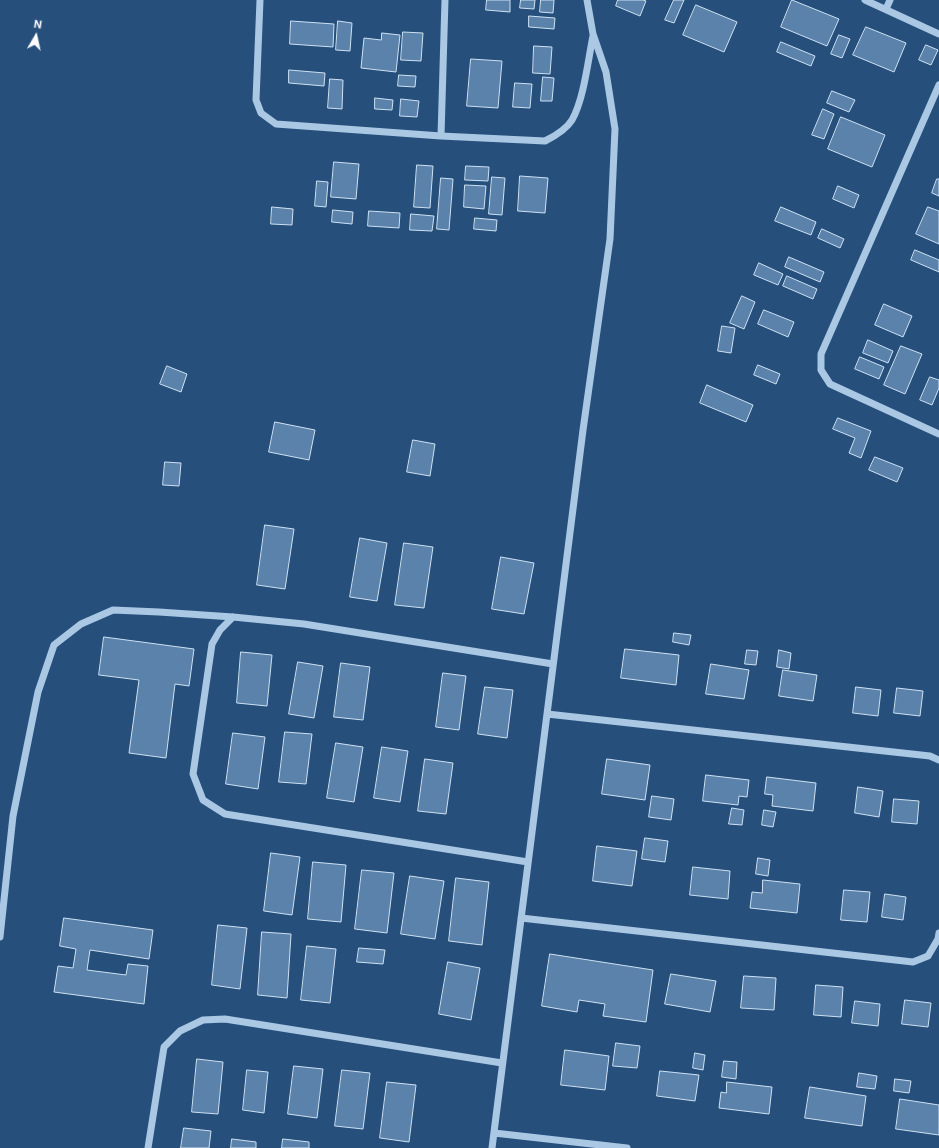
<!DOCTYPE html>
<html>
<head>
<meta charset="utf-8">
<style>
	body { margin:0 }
	#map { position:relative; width:939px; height:1148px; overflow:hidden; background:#26507b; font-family:"DM Sans",sans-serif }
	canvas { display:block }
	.north { position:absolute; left:16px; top:16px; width:40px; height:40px; -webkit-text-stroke:3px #26507b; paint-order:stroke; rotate:9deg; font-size:11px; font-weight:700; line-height:16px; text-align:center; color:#fff }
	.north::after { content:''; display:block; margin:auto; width:14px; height:18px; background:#fff; clip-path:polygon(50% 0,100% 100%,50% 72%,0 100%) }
</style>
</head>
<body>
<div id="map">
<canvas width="939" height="1148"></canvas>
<div class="north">N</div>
</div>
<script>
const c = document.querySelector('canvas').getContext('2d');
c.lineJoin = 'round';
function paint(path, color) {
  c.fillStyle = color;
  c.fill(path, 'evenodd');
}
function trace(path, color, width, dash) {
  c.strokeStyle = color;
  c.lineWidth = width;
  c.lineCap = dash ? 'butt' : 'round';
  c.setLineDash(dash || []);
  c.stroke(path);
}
const building = new Path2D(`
	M487 0H510V12L486 10Z
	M521 0H535L534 9 520 8Z
	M541 0H554L553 13 540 12Z
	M618 0H643L646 1 640 16 616 6Z
	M674 0H684L674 23 665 20Z
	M792 0 839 19 827 46 781 27Z
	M696 5 737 22 724 52 683 35Z
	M529 16 555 18 554 29 529 27Z
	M291 21 334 24 333 47 290 44Z
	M338 21 352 23 350 51 336 50Z
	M866 27 906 43 894 72 853 55Z
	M403 32 423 33 421 61 401 60Z
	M382 33 400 35 396 72 361 68 364 38 381 40Z
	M839 35 850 39 842 58 831 54Z
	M781 42 815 56 811 66 777 52Z
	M926 45 938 50 931 65 919 60Z
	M534 46 552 47 550 74 533 73Z
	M471 59 502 61 498 108 467 106Z
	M289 70 325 73 324 86 289 83Z
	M399 75 416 76 415 87 398 86Z
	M543 77 554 78 552 101H541Z
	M330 79 343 80 342 109 328 108Z
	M515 83 532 84 530 108 513 107Z
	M832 91 855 100 849 112 827 103Z
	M375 98 393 100 392 110 375 109Z
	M401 99 419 101 417 117 400 116Z
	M823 109 834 114 824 139 812 135Z
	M841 117 885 135 872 167 828 149Z
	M334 162 359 164 356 199 331 197Z
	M417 165 433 166 430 208 414 207Z
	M466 166 489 167 488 181 465 180Z
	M520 176 548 178 545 213 518 211Z
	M492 177 505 178 502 215 489 214Z
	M441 178 453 179 449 230 437 229Z
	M937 179H939V196L932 193Z
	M317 181 328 182 326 207 315 206Z
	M465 185 486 186 484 209 464 207Z
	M838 186 859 195 854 208 833 199Z
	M272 207 293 209 292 225 271 224Z
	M781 207 816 222 811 235 775 221Z
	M928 207 939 211V244L916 234Z
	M333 210 353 212 352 224 332 222Z
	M369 211 400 213 399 228 368 226Z
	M411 214 434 216 432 231 410 230Z
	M475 218 497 220 496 231 474 229Z
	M822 229 844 239 840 248 818 238Z
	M915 250 939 260V272L911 260Z
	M789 257 824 272 820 282 785 267Z
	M759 263 783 274 778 285 754 275Z
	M787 276 817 289 813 299 783 286Z
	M742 296 755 302 744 329 730 323Z
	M884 304 912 316 903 337 875 325Z
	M764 310 794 322 788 337 758 324Z
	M722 326 735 328 731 353 718 351Z
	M868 340 893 351 888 363 863 353Z
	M901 346 922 354 905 394 884 385Z
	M860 357 884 367 879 379 855 369Z
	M758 365 780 374 776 384 754 375Z
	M167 366 187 374 181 392 160 384Z
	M930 377 939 380V388L932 405 920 400Z
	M707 385 753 405 746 422 700 403Z
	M838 418 871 431 861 458 849 453 855 438 833 429Z
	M275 422 315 430 309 460 269 452Z
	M413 440 435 444 430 476 407 472Z
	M875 457 903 468 897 482 869 470Z
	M165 462 181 463 179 486 163 485Z
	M265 525 294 529 285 589 257 585Z
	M360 538 387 543 377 601 350 597Z
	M404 543 433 547 424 608 395 605Z
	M501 557 534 563 524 614 492 609Z
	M674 633 691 635 689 645 673 642Z
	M104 637 194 649 189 686 175 684 166 758 129 753 139 680 99 675Z
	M625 649 679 655 676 685 621 678Z
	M747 650 758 651 756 665 745 664Z
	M779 650 791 653 789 669 777 667Z
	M241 652 272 655 267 706 237 703Z
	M298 662 323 666 314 718 289 714Z
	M341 663 370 667 363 720 334 717Z
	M711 664 749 670 744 699 706 694Z
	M783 670 817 675 813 701 779 696Z
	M443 673 466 676 459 730 436 727Z
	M485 687 513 690 507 738 478 734Z
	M856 687 881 690 878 716 853 713Z
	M897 688 923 691 920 716 894 713Z
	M285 732 312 734 306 784 279 782Z
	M233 733 265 737 258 789 226 784Z
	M336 743 363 747 354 802 327 798Z
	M382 747 408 751 400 802 374 798Z
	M425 759 453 763 446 814 418 811Z
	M607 759 650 765 645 800 602 794Z
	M706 775 749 780 747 797 739 796 738 805 703 801Z
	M767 777 816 783 813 811 772 806 773 795 765 794Z
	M858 787 883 791 879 817 855 813Z
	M652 796 674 799 671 820 649 817Z
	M894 799 919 801 917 824 892 822Z
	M732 808 744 810 742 825 729 824Z
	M764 810 776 812 773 827 762 825Z
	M645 838 668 841 665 862 642 859Z
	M597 846 637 851 632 886 593 881Z
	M271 853 300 857 292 915 264 911Z
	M758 858 770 860 768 876 756 874Z
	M313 862 346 865 341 922 308 919Z
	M693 867 730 871 728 899 690 895Z
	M362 870 394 873 387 933 355 929Z
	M410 876 444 881 435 939 401 934Z
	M456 878 489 882 482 945 449 941Z
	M763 880 800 884 797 913 750 908 752 892 762 893Z
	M844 890 870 892 867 922 841 920Z
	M885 894 906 897 903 920 882 917Z
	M64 918 153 930 149 959 90 950 87 970 126 975 128 964 148 966 144 1004 54 992 58 966 73 968 76 949 60 946Z
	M218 925 247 928 240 989 212 985Z
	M262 932 291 934 287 998 258 995Z
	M307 946 336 949 330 1003 301 1000Z
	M359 948 385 950 383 964 357 962Z
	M550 954 653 970 646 1022 603 1016 605 1004 579 1000 577 1012 542 1006Z
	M448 962 480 968 471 1020 439 1014Z
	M671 974 716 981 710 1012 665 1004Z
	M744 976 776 978 774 1010 741 1008Z
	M816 985 843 987 841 1017 814 1015Z
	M905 1000 931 1003 928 1027 902 1024Z
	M855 1001 880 1004 878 1026 852 1023Z
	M616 1043 640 1046 637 1068 613 1066Z
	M565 1050 609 1056 605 1090 561 1085Z
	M695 1053 705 1055 703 1070 693 1068Z
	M197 1059 223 1062 218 1114 192 1112Z
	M724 1061 737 1062 736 1079 722 1077Z
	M294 1066 323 1069 317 1118 288 1114Z
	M247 1070 268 1072 264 1113 243 1110Z
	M342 1070 370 1073 363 1129 335 1126Z
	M660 1071 699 1075 695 1101 657 1096Z
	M859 1073 877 1076 875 1089 857 1087Z
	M895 1079 911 1081 909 1093 894 1091Z
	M387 1082 416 1085 409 1142 380 1138Z
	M727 1082 772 1087 769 1114 719 1108 721 1092 726 1093Z
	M810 1087 866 1096 862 1126 805 1118Z
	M900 1099 939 1105V1135L896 1129Z
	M184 1128 211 1131 209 1148H181Z
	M232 1139 256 1142V1148H231Z
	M283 1139 309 1142V1148H282Z`);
const minor = new Path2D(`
	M260 0 256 100 261 113 276 124 441 136 545 141C555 136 566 130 572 120 584 99 588 60 593 36
	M865 0 939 34
	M886 9 890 0
	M939 85 821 354V370L830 384 939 434
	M441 136 445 0
	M233 617 220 630 212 644 193 774 203 800 225 814 528 862
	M547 714 930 756 939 760
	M521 918 913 962 928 956 938 939 939 933
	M0 937 13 816 38 692 54 645 81 624 113 610 159 612 233 617 304 624 553 664
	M494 1133 627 1148
	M148 1148 164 1047 180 1031 203 1020 225 1019 502 1063
	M492 1148 583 430 610 239 615 129 606 72 593 34 587 0`);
paint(building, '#5b82ab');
trace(building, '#cde1f3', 1);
trace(minor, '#aac8e4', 7);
</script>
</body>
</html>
